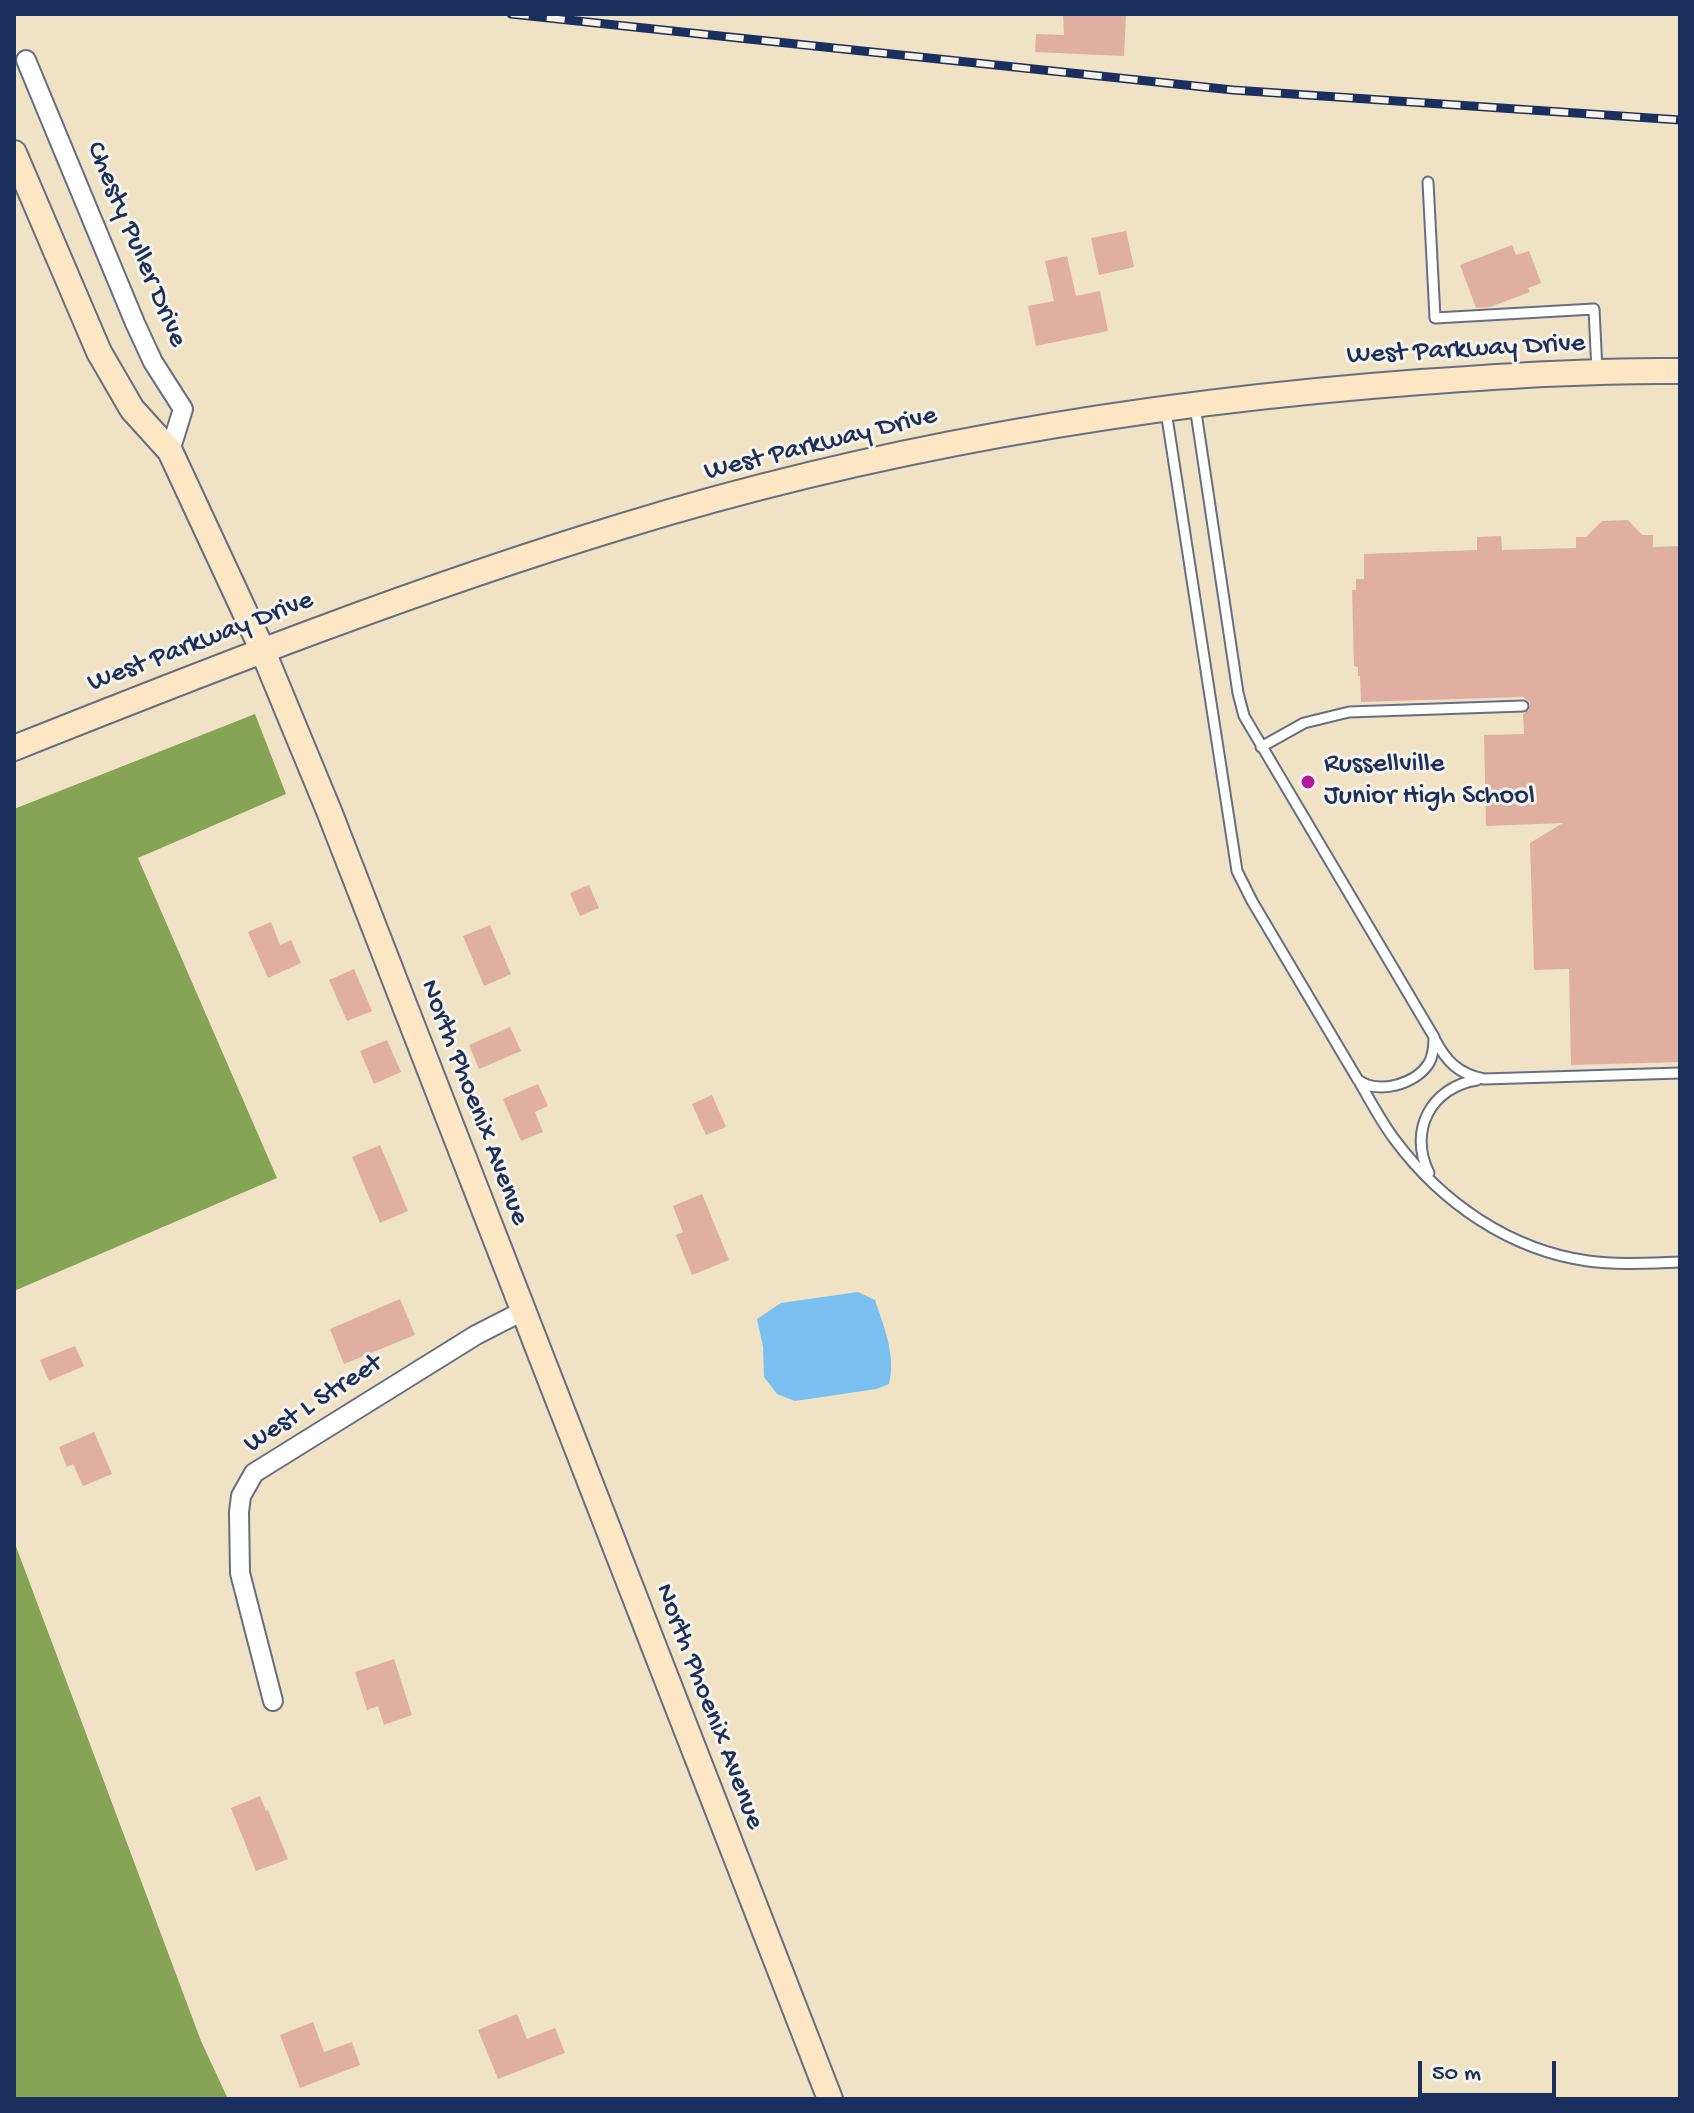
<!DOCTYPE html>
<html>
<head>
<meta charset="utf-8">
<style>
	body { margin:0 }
	#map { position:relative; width:1694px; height:2113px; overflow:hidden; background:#efe2c5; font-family:"Gochi Hand",sans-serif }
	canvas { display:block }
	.frame { position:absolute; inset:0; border:16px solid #1b2f5e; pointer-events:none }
	.scale { position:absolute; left:1418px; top:2061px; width:138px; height:36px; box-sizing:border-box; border:4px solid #1b2f5e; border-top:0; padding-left:10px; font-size:24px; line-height:28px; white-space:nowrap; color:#1b2f5e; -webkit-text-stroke:6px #f7f3e8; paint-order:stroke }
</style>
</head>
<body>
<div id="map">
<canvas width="1694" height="2113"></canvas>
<div class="frame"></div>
<div class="scale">50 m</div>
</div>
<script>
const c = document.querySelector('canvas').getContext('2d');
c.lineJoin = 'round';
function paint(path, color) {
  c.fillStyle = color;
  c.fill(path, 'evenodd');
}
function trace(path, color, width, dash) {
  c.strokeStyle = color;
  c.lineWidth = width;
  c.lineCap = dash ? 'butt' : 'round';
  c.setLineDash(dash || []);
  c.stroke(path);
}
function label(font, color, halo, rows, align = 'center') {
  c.font = font + ' "Gochi Hand",sans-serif';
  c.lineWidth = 6;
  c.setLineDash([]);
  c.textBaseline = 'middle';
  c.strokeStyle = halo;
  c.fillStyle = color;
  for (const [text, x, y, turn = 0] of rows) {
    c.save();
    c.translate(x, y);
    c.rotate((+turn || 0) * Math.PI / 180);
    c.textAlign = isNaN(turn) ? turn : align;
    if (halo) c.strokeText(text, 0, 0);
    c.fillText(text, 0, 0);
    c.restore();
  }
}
const forest = new Path2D(`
	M255 714 286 794 138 858 277 1178 14 1291V809Z
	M14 1541 201 2041 228 2099H14Z`);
const water = new Path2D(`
	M858 1292 875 1300C884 1327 896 1355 889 1384L876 1389 795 1401 777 1394 764 1377 763 1347 757 1319 781 1303Z`);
const building = new Path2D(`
	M1063 14H1126L1124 56 1035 52 1036 34 1064 35Z
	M1126 231 1134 267 1099 275 1091 238Z
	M1512 245 1516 255 1529 251 1541 283 1528 288 1530 292 1490 307 1476 308 1460 265Z
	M1067 256 1076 296 1100 291 1108 331 1036 346 1028 306 1054 301 1045 261Z
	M1628 520 1642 535H1653V547L1680 546V1062L1571 1065 1569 969 1534 970 1530 843 1563 823 1486 826 1484 735 1524 734 1523 714 1529 710 1530 703 1523 697 1361 702 1360 676H1358V667L1354 666 1352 590H1356V579H1364V554L1477 550V537L1501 536 1502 550 1576 548V537H1586L1602 521Z
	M589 885 599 908 580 916 570 893Z
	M271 922 280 945 291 940 301 963 268 978 248 932Z
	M490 925 511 974 484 986 463 936Z
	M354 969 372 1011 347 1021 329 980Z
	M510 1027 521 1051 479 1069 469 1045Z
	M387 1040 401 1072 374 1084 360 1051Z
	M538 1084 548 1106 535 1112 543 1132 521 1141 503 1099Z
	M712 1095 726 1127 706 1135 692 1104Z
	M380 1145 408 1211 380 1223 352 1157Z
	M702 1194 729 1260 692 1275 676 1235 683 1232 673 1206Z
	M400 1299 415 1335 344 1364 330 1329Z
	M75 1346 84 1366 49 1381 40 1360Z
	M94 1432 112 1474 83 1486 73 1464 67 1467 59 1447Z
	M394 1659 412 1715 384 1725 378 1706 367 1710 355 1672Z
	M260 1796 266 1811 268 1810 288 1859 256 1871 231 1808Z
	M517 2014 527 2039 555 2028 565 2053 498 2079 478 2030Z
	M313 2022 324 2052 352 2042 360 2065 300 2088 280 2035Z`);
const lane = new Path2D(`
	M1428 182 1435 318 1594 309 1597 371
	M1166 411 1237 871 1252 901 1358 1080C1379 1095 1416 1084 1429 1063 1433 1056 1434 1045 1434 1037L1244 716 1238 693 1195 406
	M1261 747 1304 723 1349 712 1523 706
	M1434 1038C1446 1061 1458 1074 1484 1079L1680 1073
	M1360 1083C1371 1102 1382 1123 1395 1140 1442 1203 1510 1250 1588 1261 1618 1265 1649 1263 1680 1262
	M1429 1173C1408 1131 1431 1087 1477 1080`);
const street = new Path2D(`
	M26 60 135 323 153 362 183 409 170 451
	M273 1701 240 1573 239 1512 241 1496 254 1473 476 1335 521 1312`);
const secondary = new Path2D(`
	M14 153 99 352 132 409 170 451 262 649 329 811 830 2099
	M14 748C215 668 416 589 623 526 882 446 1151 402 1421 382 1507 376 1594 370 1680 371`);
const rail = new Path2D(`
	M511 14 1233 90 1680 120`);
const markers = [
	[1308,782,8,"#b5179e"]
];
const streetNames = [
	["Chesty Puller Drive",135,245,67],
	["West Parkway Drive",1466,351,-3],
	["West Parkway Drive",821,445,-14],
	["West Parkway Drive",201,643,-21],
	["North Phoenix Avenue",473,1103,69],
	["West L Street",314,1405,-33],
	["North Phoenix Avenue",708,1707,69]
];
const poiNames = [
	["Russellville",1324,766],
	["Junior High School",1324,798]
];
paint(forest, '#87a456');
paint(water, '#79c0f1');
paint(building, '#dfafa1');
trace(lane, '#656e82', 13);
trace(street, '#656e82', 22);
trace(secondary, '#656e82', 28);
trace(lane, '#fff', 9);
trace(street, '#fff', 18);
trace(secondary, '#fce6c4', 24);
trace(rail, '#1b2f5e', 9);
trace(rail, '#f7f3e8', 6, [18]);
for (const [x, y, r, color] of markers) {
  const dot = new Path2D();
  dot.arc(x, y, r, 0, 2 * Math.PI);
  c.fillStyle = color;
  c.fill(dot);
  trace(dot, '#f7f3e8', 3);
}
label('28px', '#1b2f5e', '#f7f3e8', streetNames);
label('28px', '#1b2f5e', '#f7f3e8', poiNames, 'left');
</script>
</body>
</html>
